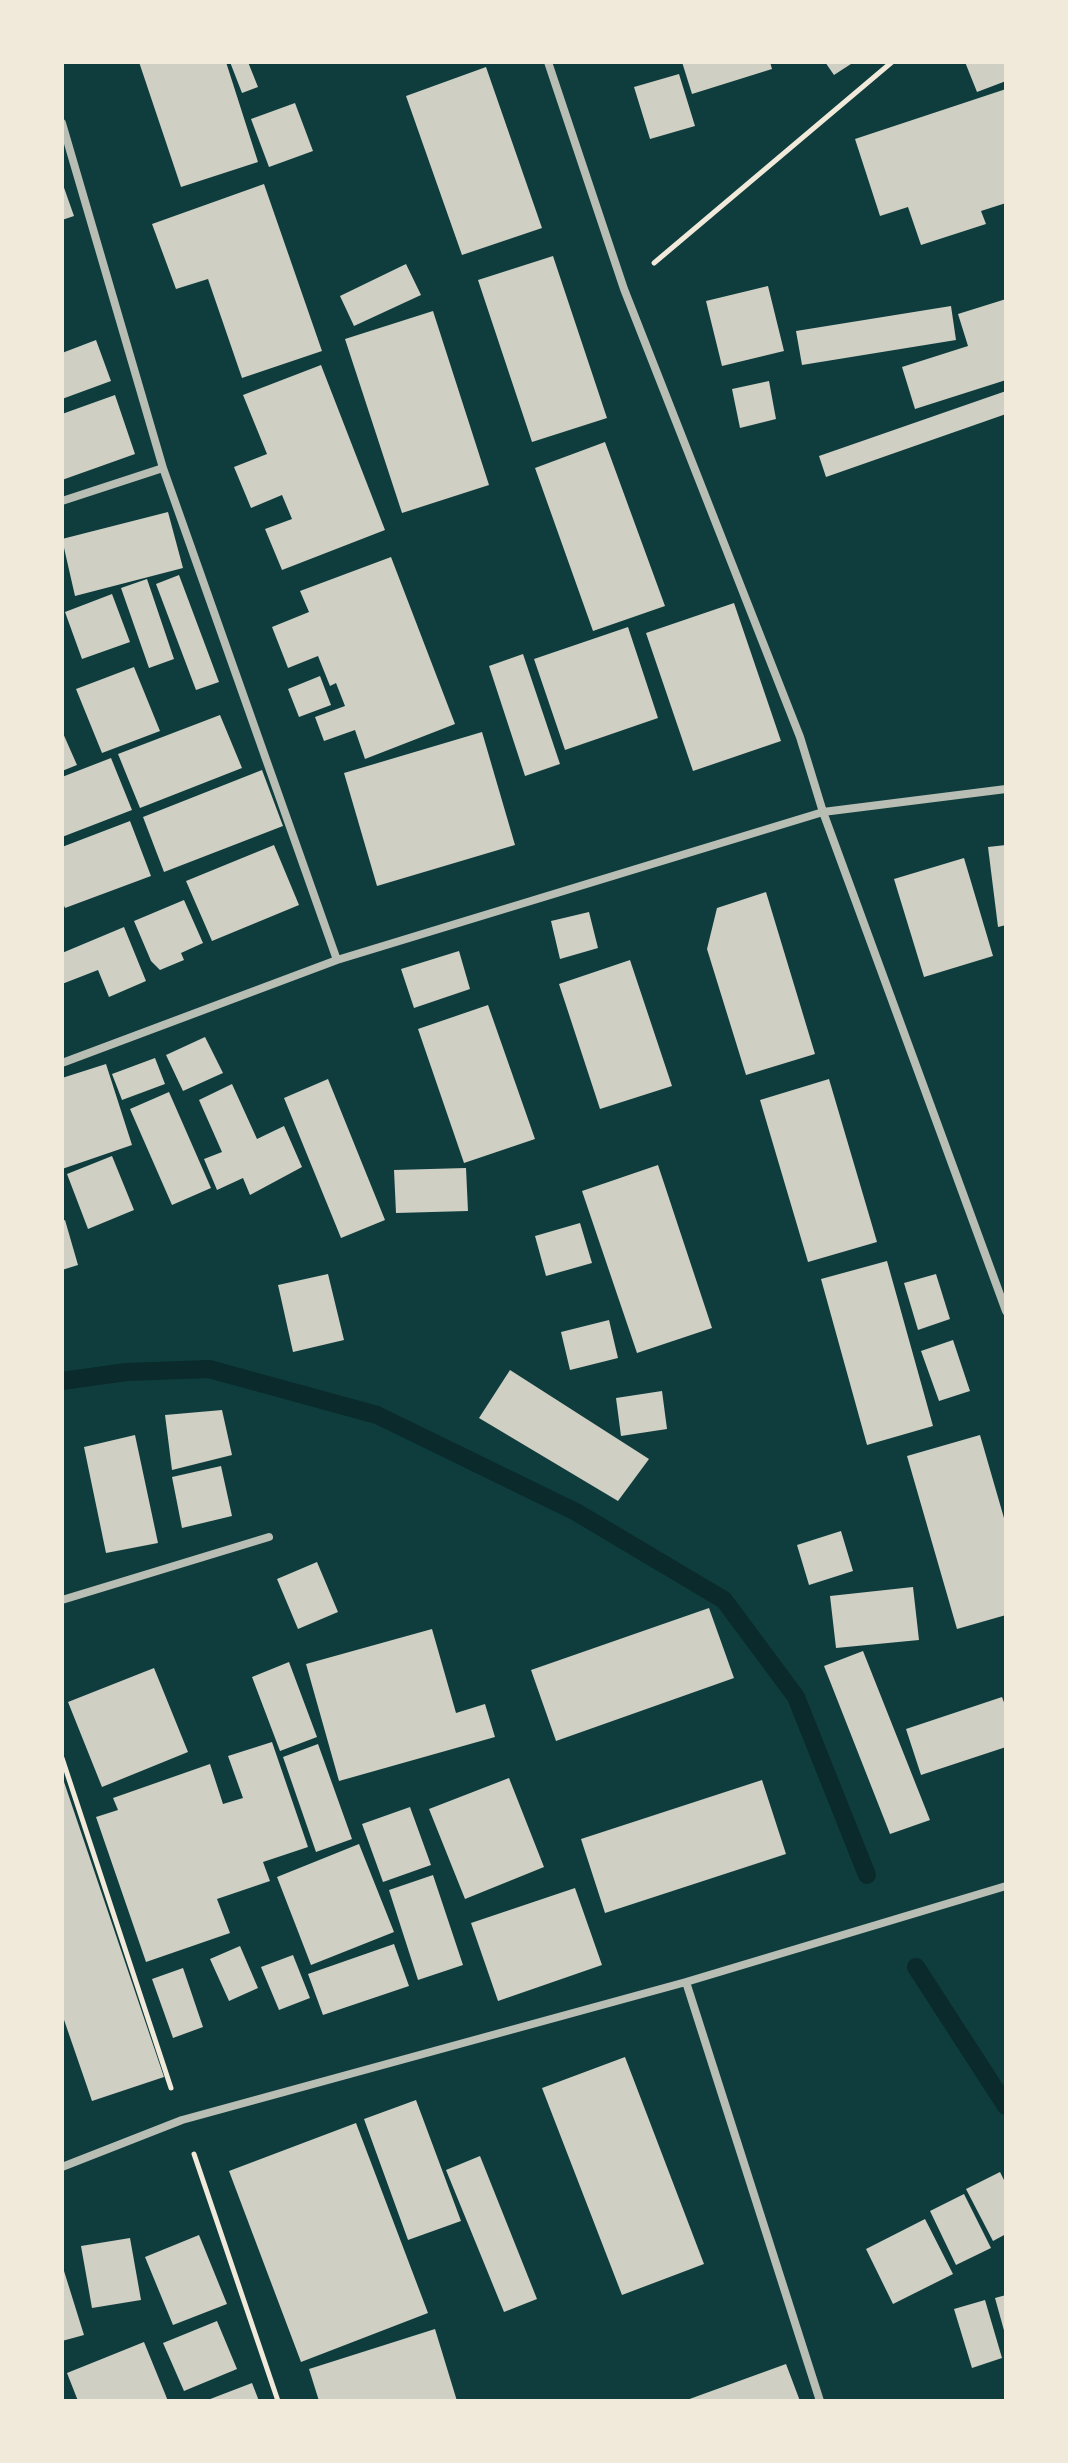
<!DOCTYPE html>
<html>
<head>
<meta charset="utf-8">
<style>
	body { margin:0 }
	#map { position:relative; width:1068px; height:2463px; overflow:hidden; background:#0f3d3e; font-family:"Titillium Web",sans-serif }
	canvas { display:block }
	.frame { position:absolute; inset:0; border:64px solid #f1e9da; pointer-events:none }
</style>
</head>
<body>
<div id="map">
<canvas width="1068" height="2463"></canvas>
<div class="frame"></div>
</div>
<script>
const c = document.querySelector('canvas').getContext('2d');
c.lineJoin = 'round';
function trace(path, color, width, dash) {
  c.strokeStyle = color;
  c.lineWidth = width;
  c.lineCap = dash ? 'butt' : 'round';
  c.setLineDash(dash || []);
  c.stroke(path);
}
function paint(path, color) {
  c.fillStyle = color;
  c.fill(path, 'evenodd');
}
const stream = new Path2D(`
	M62 1381 126 1372 209 1369 377 1415 576 1512 724 1600 796 1697 867 1875
	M916 1967 1006 2106`);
const building = new Path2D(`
	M139 62H226L258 162 181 187Z
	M230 62H248L258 87 242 93Z
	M682 62H770L772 69 692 94Z
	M825 62H854L834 75Z
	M965 62H1006V81L977 92Z
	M486 67 542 228 462 255 406 96Z
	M679 74 695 126 650 139 634 87Z
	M1006 89V203L981 211 986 224 921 245 908 207 880 216 855 139Z
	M295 103 313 151 269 167 251 119Z
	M62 182 74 216 62 220Z
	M264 184 322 351 242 378 208 279 176 289 152 224Z
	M553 256 607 418 532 442 478 280Z
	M406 264 421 295 354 326 340 296Z
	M768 286 784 351 722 366 706 301Z
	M1006 299V380L915 409 902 367 968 346 958 314Z
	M951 306 956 340 802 365 796 331Z
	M433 311 489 485 402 513 345 339Z
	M96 340 111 381 62 399V353Z
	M321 365 385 530 282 570 265 529 292 519 282 495 251 508 234 467 267 454 243 395Z
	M769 381 776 419 740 428 732 389Z
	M1006 391V414L826 477 819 456Z
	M115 395 135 454 62 480V414Z
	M605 442 665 606 593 631 535 468Z
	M168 512 183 568 75 596 62 539Z
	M391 557 455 724 365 759 355 730 324 741 315 717 345 706 336 683 330 686 318 656 288 668 272 627 309 612 300 591Z
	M179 575 219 682 196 690 156 584Z
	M147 579 174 659 149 668 121 588Z
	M112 594 130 642 82 659 65 612Z
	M734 603 781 741 693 771 646 633Z
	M628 627 658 718 565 750 534 659Z
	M523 654 560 764 525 776 489 666Z
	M134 667 160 731 102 753 76 689Z
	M320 676 331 705 299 717 288 689Z
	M220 715 242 768 140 808 118 754Z
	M62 731 77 765 62 771Z
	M482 732 515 845 377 886 344 773Z
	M111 758 132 810 62 837V777Z
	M262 770 283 826 164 872 143 817Z
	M130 821 151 876 65 908 62 901V847Z
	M274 845 299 905 212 941 186 881Z
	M1006 845V925L998 927 988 847Z
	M964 858 993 956 924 977 894 879Z
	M766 892 815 1054 746 1075 707 949 717 908Z
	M184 900 203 943 181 953 184 960 160 970 151 961 134 921Z
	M589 912 598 948 560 959 551 921Z
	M124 927 146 981 109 997 98 970 62 984V953Z
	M459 951 470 989 414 1008 401 969Z
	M630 960 672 1086 600 1109 559 984Z
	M488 1005 535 1139 464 1163 418 1029Z
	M205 1037 223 1073 183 1091 166 1055Z
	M155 1058 165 1084 122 1100 112 1074Z
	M106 1064 132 1145 62 1169V1078Z
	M328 1079 385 1220 341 1238 284 1098Z
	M829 1079 877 1242 808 1262 760 1100Z
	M232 1084 257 1139 284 1126 302 1167 250 1195 243 1178 217 1190 204 1159 222 1152 199 1100Z
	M169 1092 211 1188 172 1205 130 1109Z
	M112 1156 134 1210 88 1229 67 1174Z
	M658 1165 712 1328 637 1353 582 1191Z
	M466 1168 468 1211 396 1213 394 1170Z
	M65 1220 78 1265 62 1270V1221Z
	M580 1223 592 1263 546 1276 535 1236Z
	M887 1261 933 1426 867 1445 821 1279Z
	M328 1274 344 1340 293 1352 278 1285Z
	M936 1274 950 1319 918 1330 904 1283Z
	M609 1320 618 1358 570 1370 561 1332Z
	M953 1340 970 1391 939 1401 921 1351Z
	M510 1370 649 1459 618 1501 479 1418Z
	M662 1391 667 1429 621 1436 616 1398Z
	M222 1410 232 1455 172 1470 165 1415Z
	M135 1435 158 1543 106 1553 84 1447Z
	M980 1435 1006 1525V1615L957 1629 907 1456Z
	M221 1466 232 1516 182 1528 172 1477Z
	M841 1531 853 1571 809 1585 797 1545Z
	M317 1562 338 1612 298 1629 277 1579Z
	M913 1587 919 1640 836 1648 830 1596Z
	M709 1608 734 1678 556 1741 531 1670Z
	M432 1629 456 1713 485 1704 495 1737 339 1781 306 1664Z
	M863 1651 930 1820 890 1834 824 1666Z
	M289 1662 317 1737 280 1751 252 1677Z
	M154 1668 188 1752 102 1787 68 1702Z
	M1002 1697 1006 1708V1747L921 1775 906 1729Z
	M272 1742 308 1847 263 1862 270 1881 217 1899 230 1933 146 1962 96 1817 118 1810 113 1798 210 1764 223 1804 243 1798 228 1756Z
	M318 1744 352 1839 316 1852 283 1757Z
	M509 1778 544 1867 465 1899 429 1809Z
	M63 1779 164 2077 92 2101 62 2014Z
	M762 1780 786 1854 605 1913 581 1839Z
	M410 1807 431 1865 383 1882 362 1824Z
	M359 1844 394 1932 311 1965 277 1877Z
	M433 1875 463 1965 418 1980 389 1890Z
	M575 1888 602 1965 498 2001 471 1923Z
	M394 1944 409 1986 323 2015 308 1974Z
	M240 1946 258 1988 229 2001 210 1959Z
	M293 1955 310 1998 279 2010 261 1967Z
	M183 1968 203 2027 173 2038 152 1979Z
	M625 2057 704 2264 622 2295 542 2088Z
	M416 2100 461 2221 408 2240 364 2119Z
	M356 2123 428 2313 301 2362 229 2171Z
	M480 2156 537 2299 504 2312 446 2170Z
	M1000 2172 1006 2184V2234L993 2241 966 2189Z
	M964 2194 991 2248 956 2265 930 2211Z
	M925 2219 953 2274 893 2304 866 2249Z
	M199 2235 227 2304 173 2325 145 2257Z
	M130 2238 141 2300 92 2308 81 2246Z
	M64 2271 84 2335 62 2341V2272Z
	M1006 2295V2334H1005L995 2298Z
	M985 2300 1002 2358 972 2368 954 2309Z
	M217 2321 237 2369 184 2391 163 2343Z
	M435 2329 457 2401H319L309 2369Z
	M144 2342 168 2401H78L67 2373Z
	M786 2364 800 2401H684Z
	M252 2383 259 2401H205Z`);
const path = new Path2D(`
	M654 263 892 62
	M62 1758 171 2088
	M194 2154 278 2401`);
const minor = new Path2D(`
	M548 62 624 289 800 737 823 812 1006 1311
	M62 123 163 468 337 960
	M62 501 163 468
	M62 1063 337 960 823 812 1006 789
	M62 1600 269 1537
	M686 1982 820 2401
	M62 2167 182 2120 686 1982 1006 1886`);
trace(stream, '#0a2a2b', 18);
paint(building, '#cfcfc3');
trace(path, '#f1e9da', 5);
trace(minor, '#b8beb3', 8);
</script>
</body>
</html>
